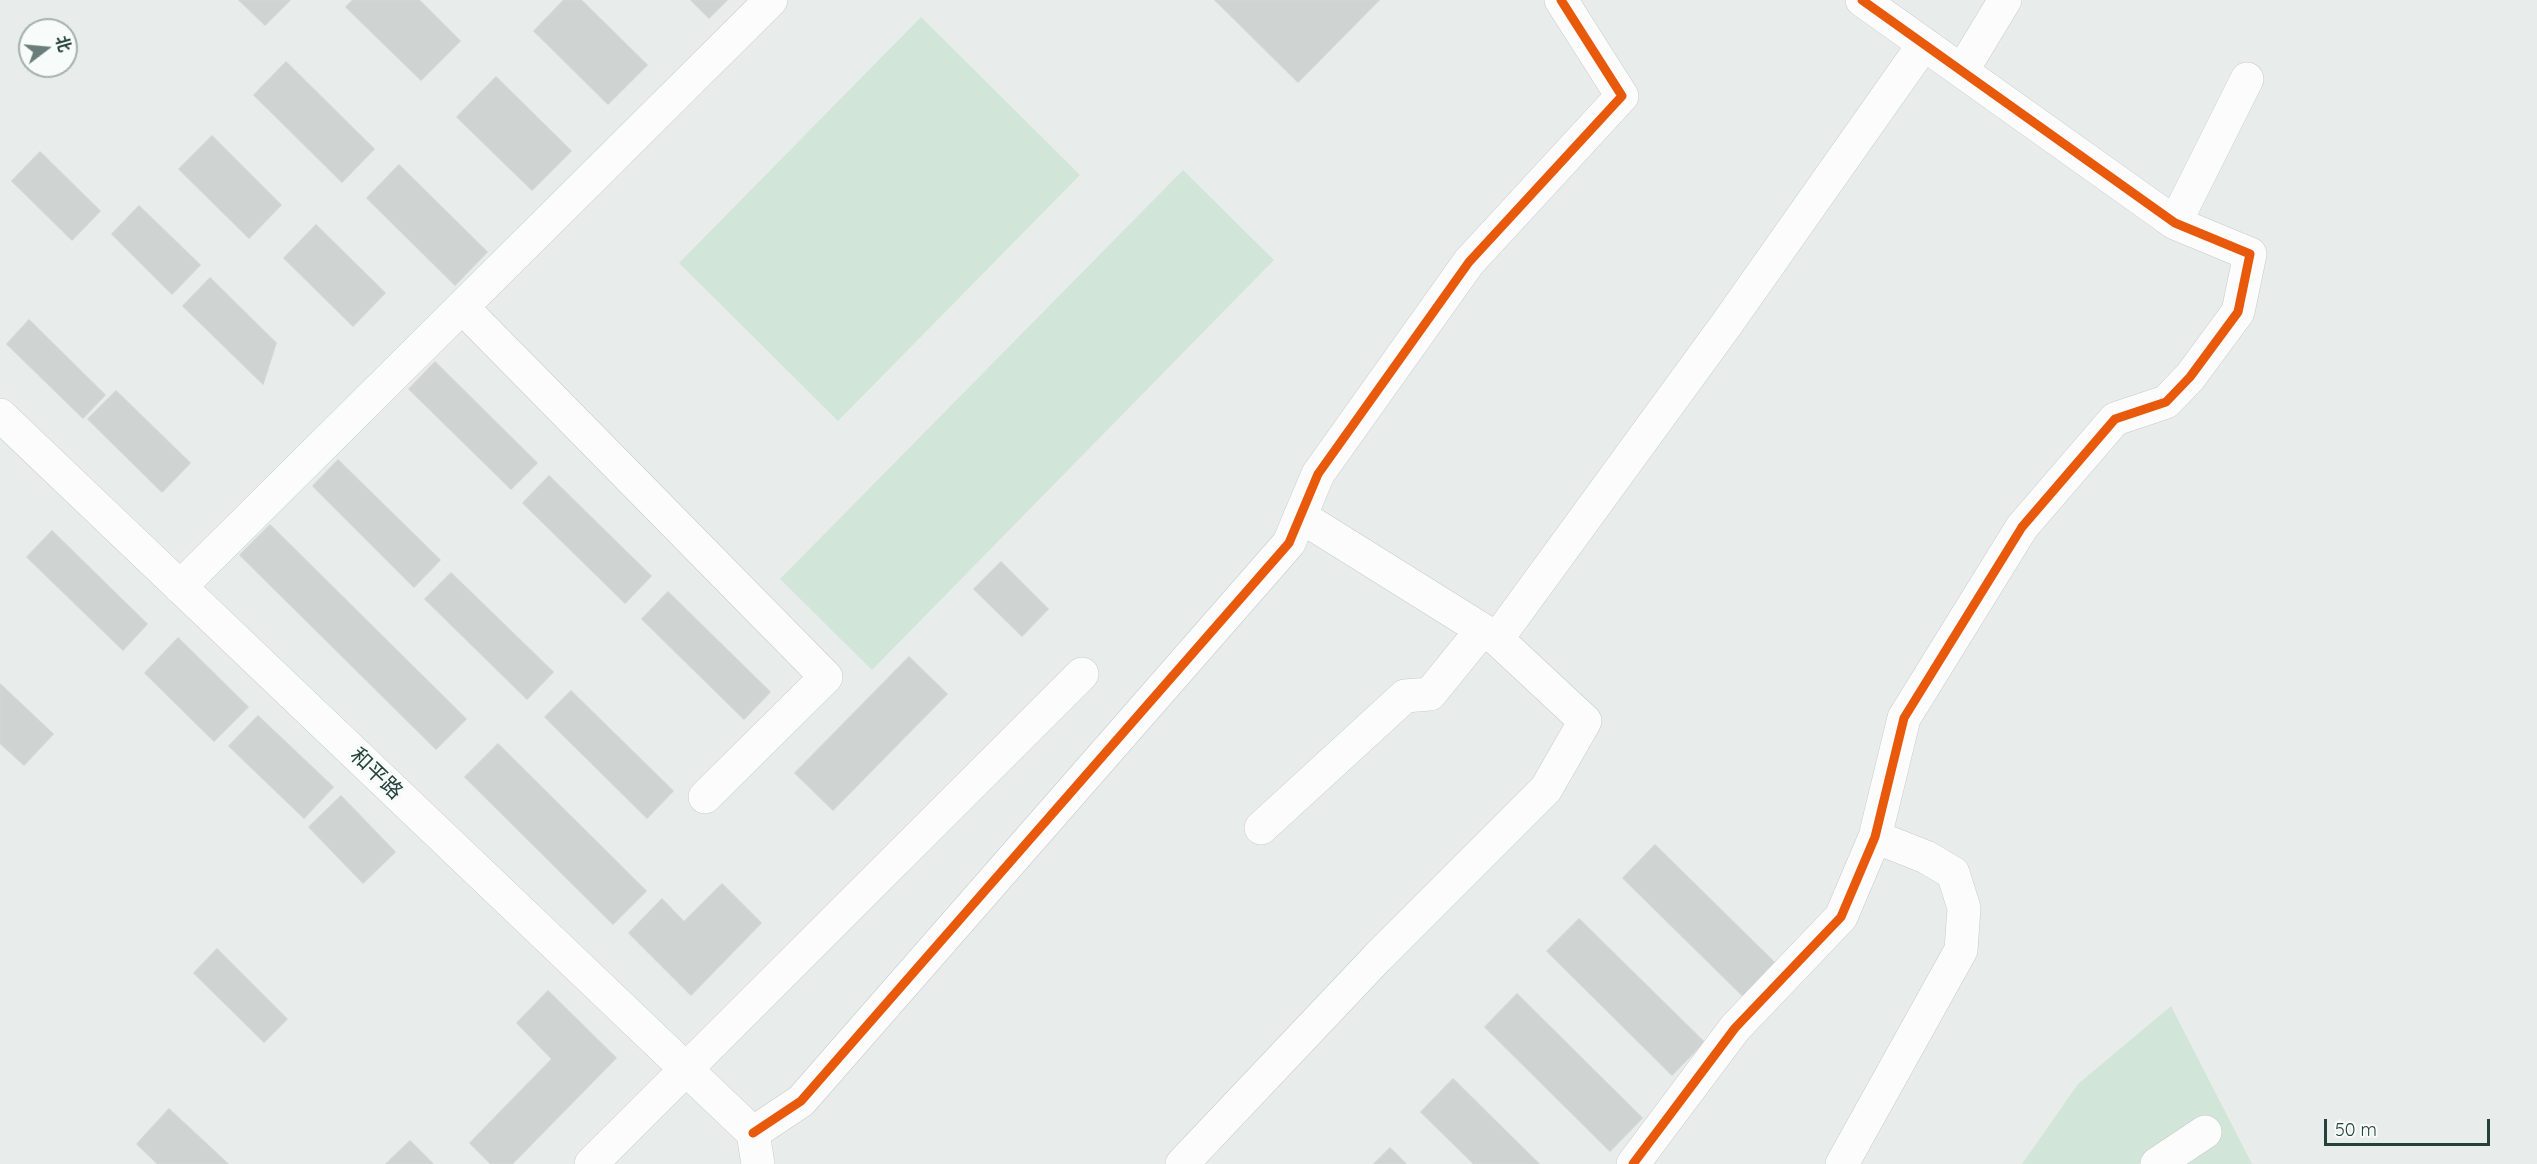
<!DOCTYPE html>
<html>
<head>
<meta charset="utf-8">
<style>
	body { margin:0 }
	#map { position:relative; width:2537px; height:1164px; overflow:hidden; background:#e8edeb; font-family:Quicksand,"Noto Sans SC",sans-serif }
	canvas { display:block }
	.north { position:absolute; left:18px; top:18px; width:60px; height:60px; box-sizing:border-box; background:#f7fbf9; border:2px solid #a3b1ad; border-radius:50%; rotate:74deg; font-size:16px; font-weight:700; line-height:24px; text-align:center; color:#24423a }
	.north::after { content:''; display:block; margin:auto; width:21px; height:27px; background:#697e78; clip-path:polygon(50% 0,100% 100%,50% 72%,0 100%) }
	.scale { position:absolute; left:2324px; top:1119px; width:166px; height:27px; box-sizing:border-box; border:3px solid #24423a; border-top:0; padding-left:8px; font-size:18px; line-height:21px; white-space:nowrap; color:#24423a; -webkit-text-stroke:4px #f7fbf9; paint-order:stroke }
</style>
</head>
<body>
<div id="map">
<canvas width="2537" height="1164"></canvas>
<div class="north">北</div>
<div class="scale">50 m</div>
</div>
<script>
const c = document.querySelector('canvas').getContext('2d');
c.lineJoin = 'round';
function paint(path, color) {
  c.fillStyle = color;
  c.fill(path, 'evenodd');
}
function trace(path, color, width, dash) {
  c.strokeStyle = color;
  c.lineWidth = width;
  c.lineCap = dash ? 'butt' : 'round';
  c.setLineDash(dash || []);
  c.stroke(path);
}
function label(font, color, halo, rows, align = 'center') {
  c.font = font + ' Quicksand,"Noto Sans SC",sans-serif';
  c.lineWidth = 6;
  c.setLineDash([]);
  c.textBaseline = 'middle';
  c.strokeStyle = halo;
  c.fillStyle = color;
  for (const [text, x, y, turn = 0] of rows) {
    c.save();
    c.translate(x, y);
    c.rotate((+turn || 0) * Math.PI / 180);
    c.textAlign = isNaN(turn) ? turn : align;
    if (halo) c.strokeText(text, 0, 0);
    c.fillText(text, 0, 0);
    c.restore();
  }
}
const green = new Path2D(`
	M921 17 1080 175 838 421 679 263Z
	M1183 170 1274 260 872 670 780 579Z
	M2171 1006 2252 1164H2022L2078 1084Z`);
const building = new Path2D(`
	M239 0H290L265 25Z
	M353 0H419L460 41 421 80 346 7Z
	M564 0H581L647 65 608 104 534 31Z
	M691 0H727L709 18Z
	M1215 0H1379L1298 82Z
	M286 62 374 149 342 182 254 95Z
	M496 77 571 151 532 190 457 117Z
	M212 136 281 205 249 238 179 169Z
	M40 152 100 211 72 240 12 181Z
	M399 165 487 252 455 285 367 198Z
	M139 206 200 265 172 294 112 234Z
	M316 225 385 293 353 326 284 258Z
	M210 278 276 343 263 384 183 306Z
	M29 320 105 395 83 418 7 344Z
	M435 362 537 463 511 489 409 389Z
	M116 391 190 463 162 492 88 419Z
	M338 460 440 560 414 587 313 486Z
	M549 476 651 576 625 603 523 503Z
	M270 525 466 719 436 749 240 555Z
	M52 531 147 624 123 650 27 557Z
	M1001 562 1048 609 1022 636 974 589Z
	M451 573 553 672 527 699 425 599Z
	M668 592 770 692 744 719 642 619Z
	M178 638 248 707 214 741 145 673Z
	M909 657 947 694 833 810 795 773Z
	M0 684 53 734 24 765 0 743Z
	M571 691 673 791 647 818 545 717Z
	M258 716 333 787 304 818 229 746Z
	M498 744 646 891 613 924 465 777Z
	M341 796 395 852 363 883 309 827Z
	M1655 845 1780 968 1748 1001 1623 878Z
	M722 884 761 923 691 995 629 933 662 899 684 922Z
	M1579 919 1704 1042 1672 1075 1547 951Z
	M217 949 287 1019 264 1042 194 973Z
	M548 991 616 1058 512 1164H491L470 1143 552 1059 517 1023Z
	M1517 994 1642 1118 1610 1151 1485 1027Z
	M1453 1079 1539 1164H1474L1421 1112Z
	M169 1109 228 1164H158L137 1144Z
	M410 1141 433 1164H386Z
	M1390 1148 1406 1164H1374Z`);
const minor = new Path2D(`
	M1962 71 2005 0
	M2175 223 2247 79
	M462 307 771 0
	M0 415 753 1133
	M1300 516 1497 639
	M180 587 462 307 826 677 705 797
	M1261 828 1405 696 1430 694 1482 630
	M753 1133 801 1101 1289 543 1318 474 1469 262 1622 96 1561 0
	M753 1133 758 1164
	M591 1164 1082 674
	M1182 1164 1377 958 1546 789 1585 721 1497 639 1726 325 1924 44
	M1633 1164 1735 1028 1841 917 1875 837 1904 718 2022 527 2115 419 2166 402 2190 377 2238 312 2250 254 2175 223 1862 0
	M1842 1164 1961 950 1964 908 1953 873 1926 857 1875 837
	M2157 1164 2205 1132`);
const cycleway = new Path2D(`
	M753 1133 801 1101 1289 543 1318 474 1469 262 1622 96 1561 0
	M1633 1164 1735 1028 1841 917 1875 837 1904 718 2022 527 2115 419 2166 402 2190 377 2238 312 2250 254 2175 223 1862 0`);
const streetNames = [
	["和平路",376,774,44]
];
paint(green, '#d1e6d8');
paint(building, '#cfd4d2');
trace(building, '#d1d6d4', 1.5);
trace(minor, '#c5cac8', 34);
trace(minor, '#fcfcfc', 33);
trace(cycleway, '#e8590c', 9);
label('21px', '#24423a', '#f7fbf9', streetNames);
</script>
</body>
</html>
